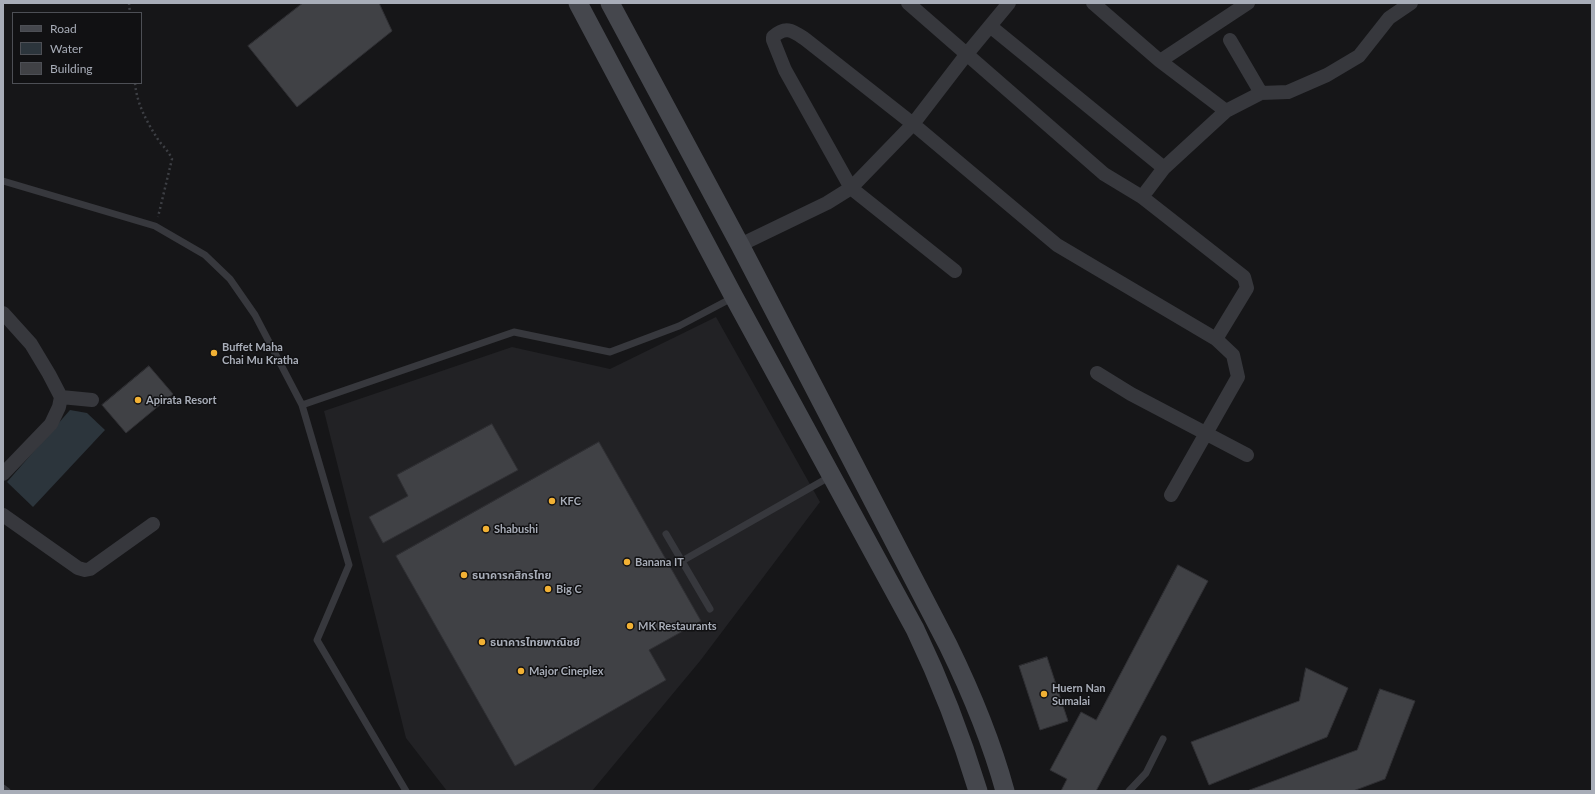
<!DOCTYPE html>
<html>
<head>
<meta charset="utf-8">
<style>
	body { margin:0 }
	#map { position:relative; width:1595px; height:794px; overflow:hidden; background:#161618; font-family:Lato,sans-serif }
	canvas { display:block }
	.frame { position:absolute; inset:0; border:4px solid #a8adb8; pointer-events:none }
	.legend { position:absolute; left:12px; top:12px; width:130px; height:72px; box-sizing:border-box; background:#111113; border:1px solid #4d4f55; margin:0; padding:5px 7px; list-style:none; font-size:12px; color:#a8adb8 }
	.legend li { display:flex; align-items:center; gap:8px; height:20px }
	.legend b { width:20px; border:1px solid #4d4f55 }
</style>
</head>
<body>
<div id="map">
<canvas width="1595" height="794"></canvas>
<div class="frame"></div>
<ul class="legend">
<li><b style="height:5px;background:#45474d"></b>Road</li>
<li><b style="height:11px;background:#2c353c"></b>Water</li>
<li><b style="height:11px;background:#404145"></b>Building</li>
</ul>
</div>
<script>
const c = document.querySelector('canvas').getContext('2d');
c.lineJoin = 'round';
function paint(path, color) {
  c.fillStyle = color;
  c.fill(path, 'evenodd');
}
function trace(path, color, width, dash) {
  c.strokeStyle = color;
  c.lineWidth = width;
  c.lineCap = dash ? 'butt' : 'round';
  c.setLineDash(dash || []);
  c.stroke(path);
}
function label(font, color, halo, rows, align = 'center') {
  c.font = font + ' Lato,"Noto Sans Thai",sans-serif';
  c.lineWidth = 3;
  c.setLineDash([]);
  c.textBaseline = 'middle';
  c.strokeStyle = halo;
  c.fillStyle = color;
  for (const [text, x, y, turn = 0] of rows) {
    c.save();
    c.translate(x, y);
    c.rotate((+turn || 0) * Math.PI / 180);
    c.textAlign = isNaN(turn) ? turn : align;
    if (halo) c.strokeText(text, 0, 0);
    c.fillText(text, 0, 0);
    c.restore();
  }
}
const built = new Path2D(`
	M716 317 820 502 700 661 592 791H447L406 738 324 411 512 347 610 369Z`);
const water = new Path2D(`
	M70 410 87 413 105 430 33 507 7 482Z`);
const building = new Path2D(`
	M303 3H379L392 31 297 107 248 46Z
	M149 366 173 394 126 433 102 405Z
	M492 424 518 470 383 543 369 517 408 496 397 475Z
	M599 442 701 621 649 650 666 680 515 766 396 556Z
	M1178 565 1208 581 1096 791H1061L1067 779 1050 770 1081 712 1096 720Z
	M1047 657 1068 721 1040 730 1019 666Z
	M1306 668 1348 688 1327 737 1209 785 1191 742 1299 701Z
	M1380 689 1415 701 1385 779 1353 791H1247L1357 750Z`);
const path = new Path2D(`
	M129 3 130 13
	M135 83C137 105 147 122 159 141 164 147 169 152 172 159L158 217`);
const service = new Path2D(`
	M3 181 155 226 205 255 230 279 255 315 302 405
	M666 534 710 609
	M682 561 831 476
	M3 788 7 791
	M406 791 317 640 349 565 302 405 514 332 610 352 679 326 734 297
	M1129 791 1146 773 1163 739`);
const minor = new Path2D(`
	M908 3 1104 174 1142 197 1244 277 1247 288 1216 339 1057 245 913 124 805 39C793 31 786 25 773 37V40L785 70 851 188 955 271
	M1093 3 1160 61 1226 111 1164 168 1142 197
	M990 26 1164 168
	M1230 40 1261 93 1288 92 1327 75 1359 56 1389 18 1411 3
	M1160 61 1248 3
	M1226 111 1261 93
	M740 245 827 203 851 188 913 124 966 55 1009 3
	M3 313 31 344 49 374 61 397 59 407 51 424 3 474
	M1097 373 1131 394 1247 455
	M61 397 92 400
	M1171 495 1238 377 1233 355 1216 339
	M3 515 78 568 85 570 90 569 153 524`);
const secondary = new Path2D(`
	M578 3 734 297 915 629C940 681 961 735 978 791
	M610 3 740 245 948 645C971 692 991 740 1005 791`);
const markers = [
	[214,353,4,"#f2b134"],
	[138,400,4,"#f2b134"],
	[552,501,4,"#f2b134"],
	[486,529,4,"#f2b134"],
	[627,562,4,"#f2b134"],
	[464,575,4,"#f2b134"],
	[548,589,4,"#f2b134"],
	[630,626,4,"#f2b134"],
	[482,642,4,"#f2b134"],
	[521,671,4,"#f2b134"],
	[1044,694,4,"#f2b134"]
];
const poiNames = [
	["Buffet Maha",222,347],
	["Chai Mu Kratha",222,360],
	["Apirata Resort",146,400],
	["KFC",560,501],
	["Shabushi",494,529],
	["Banana IT",635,562],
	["ธนาคารกสิกรไทย",472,575],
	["Big C",556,589],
	["MK Restaurants",638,626],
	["ธนาคารไทยพาณิชย์",490,642],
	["Major Cineplex",529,671],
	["Huern Nan",1052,688],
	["Sumalai",1052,701]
];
paint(built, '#222225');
paint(water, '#2c353c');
paint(building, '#404145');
trace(building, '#303034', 1);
trace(path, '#3d3f44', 2.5, [2, 3]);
trace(service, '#37383d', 7);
trace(minor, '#37383d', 14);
trace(secondary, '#45474d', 19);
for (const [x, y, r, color] of markers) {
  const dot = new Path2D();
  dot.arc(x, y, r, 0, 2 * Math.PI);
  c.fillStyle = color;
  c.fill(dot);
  trace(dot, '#111113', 1.5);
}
label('bold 11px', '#a8adb8', '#111113', poiNames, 'left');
</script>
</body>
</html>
